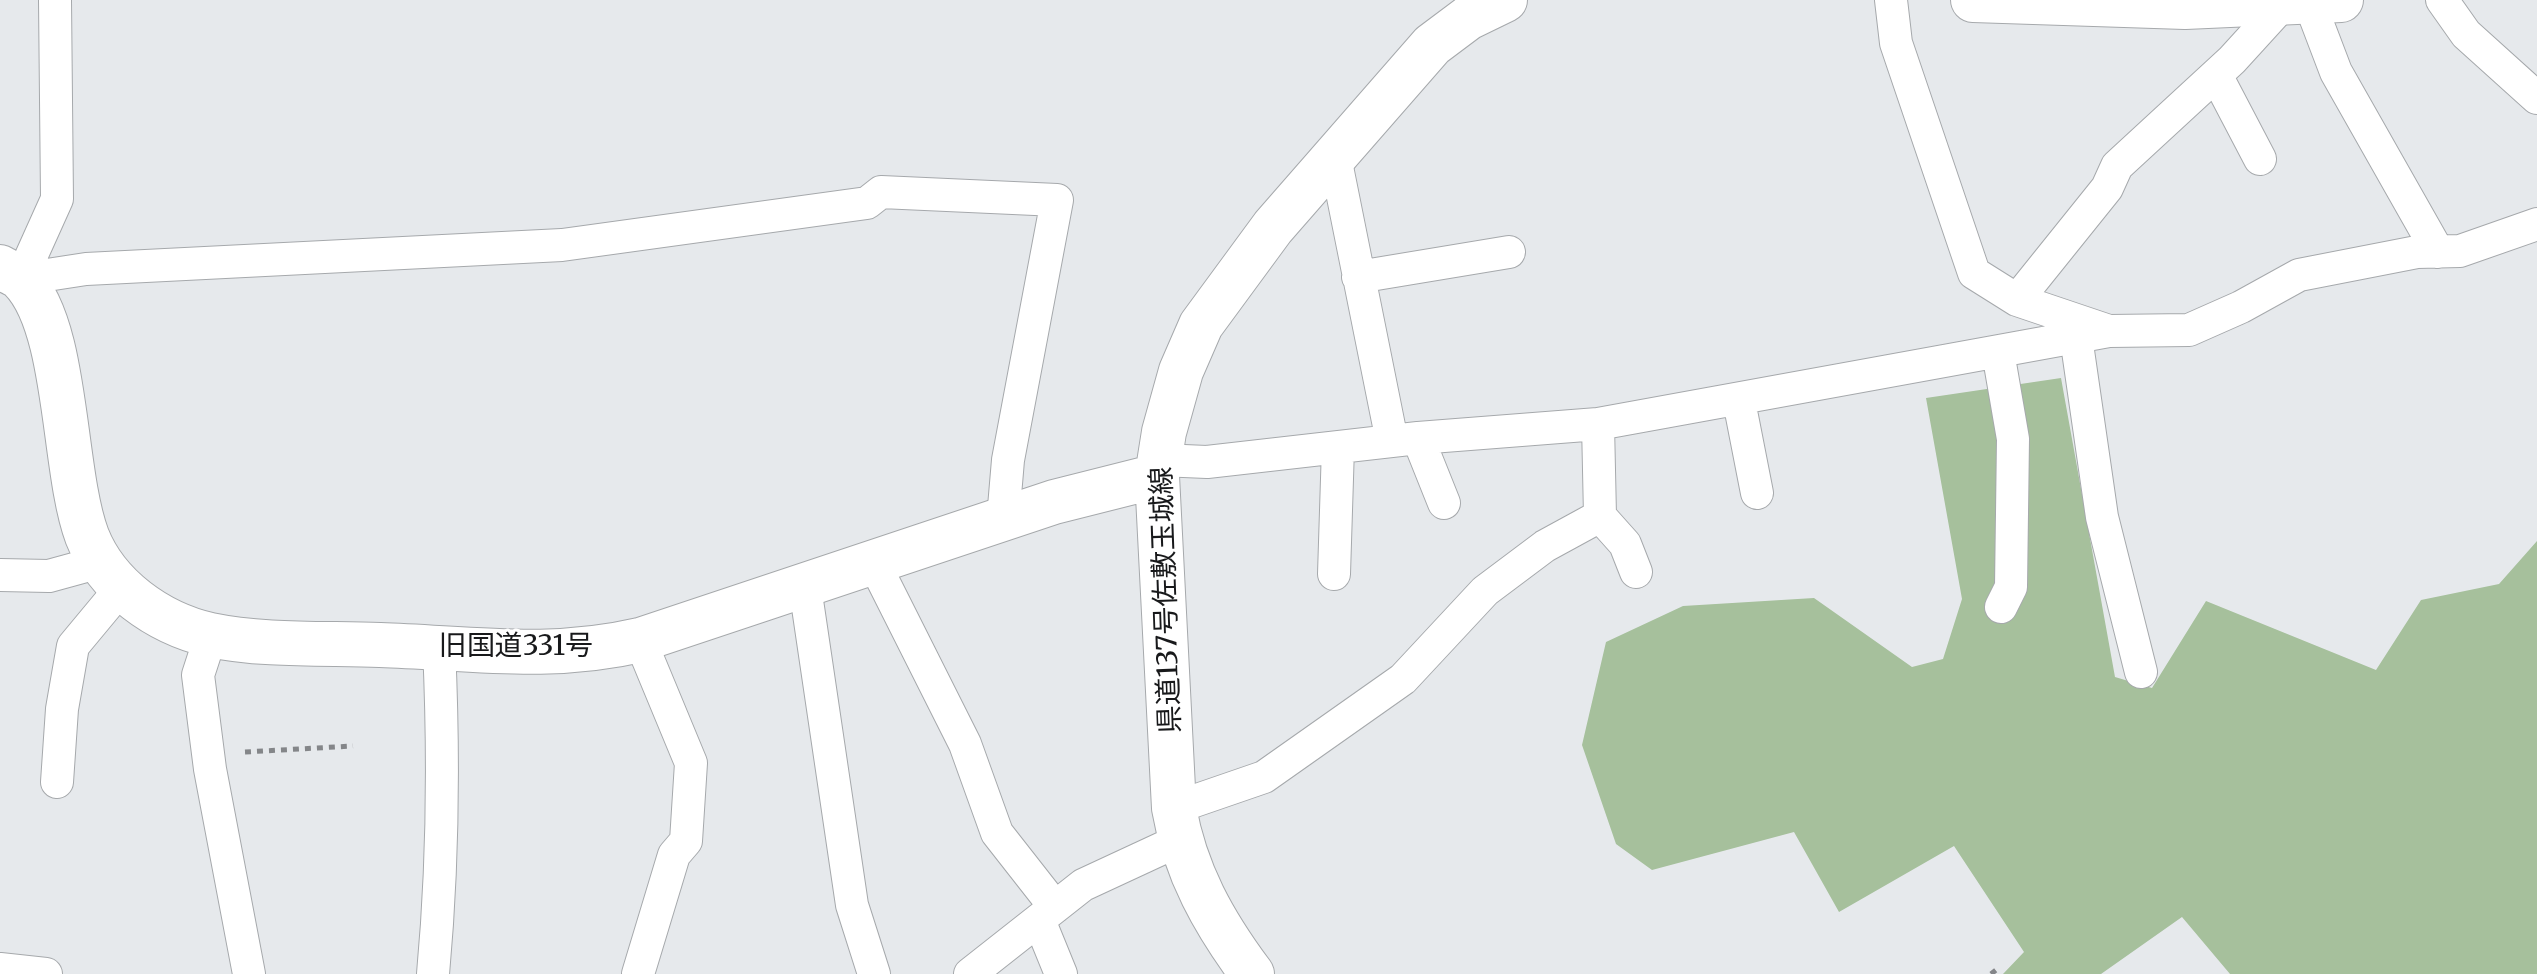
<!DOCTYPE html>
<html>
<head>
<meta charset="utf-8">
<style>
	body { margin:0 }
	canvas { display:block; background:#e6e9ec }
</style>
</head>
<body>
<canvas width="2537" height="974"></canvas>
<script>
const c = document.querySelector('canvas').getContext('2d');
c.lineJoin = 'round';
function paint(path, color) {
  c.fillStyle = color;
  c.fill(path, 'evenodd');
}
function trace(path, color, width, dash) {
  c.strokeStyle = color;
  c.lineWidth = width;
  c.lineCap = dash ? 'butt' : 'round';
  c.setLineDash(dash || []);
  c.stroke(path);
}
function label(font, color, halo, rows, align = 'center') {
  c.font = font + ' Merriweather,"Noto Sans JP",serif';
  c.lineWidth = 6;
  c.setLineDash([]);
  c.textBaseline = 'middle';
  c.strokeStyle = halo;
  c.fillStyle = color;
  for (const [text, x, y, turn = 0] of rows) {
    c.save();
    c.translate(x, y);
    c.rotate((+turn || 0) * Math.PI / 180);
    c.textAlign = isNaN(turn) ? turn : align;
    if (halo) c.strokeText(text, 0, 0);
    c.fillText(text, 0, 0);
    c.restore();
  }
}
const green = new Path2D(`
	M2061 378 2115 677 2152 688 2206 601 2376 670 2421 600 2499 584 2537 541V974H2230L2182 917 2101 974H2003L2024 952 1954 846 1839 912 1794 832 1652 870 1616 844 1582 745 1606 642 1683 606 1814 598 1912 667 1943 659 1962 599 1926 398Z`);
const path = new Path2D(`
	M245 752 353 746
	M1991 974 1996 970`);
const street = new Path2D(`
	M1891 0 1896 43 1974 273 2017 300 2106 330
	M2442 0 2466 34 2537 98
	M2309 1 2336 72 2438 252
	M2216 75 2260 159
	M1335 157 1392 441
	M1358 277 1509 252
	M21 279 86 269 562 245 867 203 881 192 1057 200 1008 460 1003 519
	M21 279 57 199 55 0
	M2017 300 2107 188 2117 166 2232 60 2284 3
	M2076 337 2102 517 2141 672
	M1998 352 2013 439 2011 587 2001 607
	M1739 401 1757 493
	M1418 438 1444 503
	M1160 460 1207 462 1418 438 1598 424 2109 331 2189 330 2241 307 2299 275 2417 252 2460 251 2537 224
	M1600 516 1625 544 1636 572
	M874 563 965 744 997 833 1055 907
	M1334 574 1338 447
	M0 575 49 576 100 562
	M805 587 852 905 874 974
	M211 635 198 675 210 769 249 974
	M57 782 62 709 73 646 122 587
	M1174 808 1264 777 1403 679 1485 591 1545 546 1600 516 1598 424
	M1039 920 1061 974
	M0 969 46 974
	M433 974C443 866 444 756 439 647
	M638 974 674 855 686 841 691 763 640 640
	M970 974 1083 885 1180 840`);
const secondary = new Path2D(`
	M1973 0 2185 7 2341 0
	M0 267C6 271 16 274 21 279 69 327 62 469 87 536 107 587 158 623 210 635 262 646 327 643 380 645 471 648 550 661 640 640L1054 502 1157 476
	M1252 974C1214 923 1185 872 1174 808L1157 476 1164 432 1181 371 1201 325 1273 227 1432 45 1468 18 1505 0`);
const streetNames = [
	["県道137号佐敷玉城線",1167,600,-92],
	["旧国道331号",516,647]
];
paint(green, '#a6c09c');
trace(street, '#a6a9ac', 34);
trace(secondary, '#a6a9ac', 46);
trace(path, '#848689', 5, [6, 6]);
trace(street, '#fff', 32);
trace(secondary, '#fff', 44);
label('28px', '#18191b', '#fff', streetNames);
</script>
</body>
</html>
